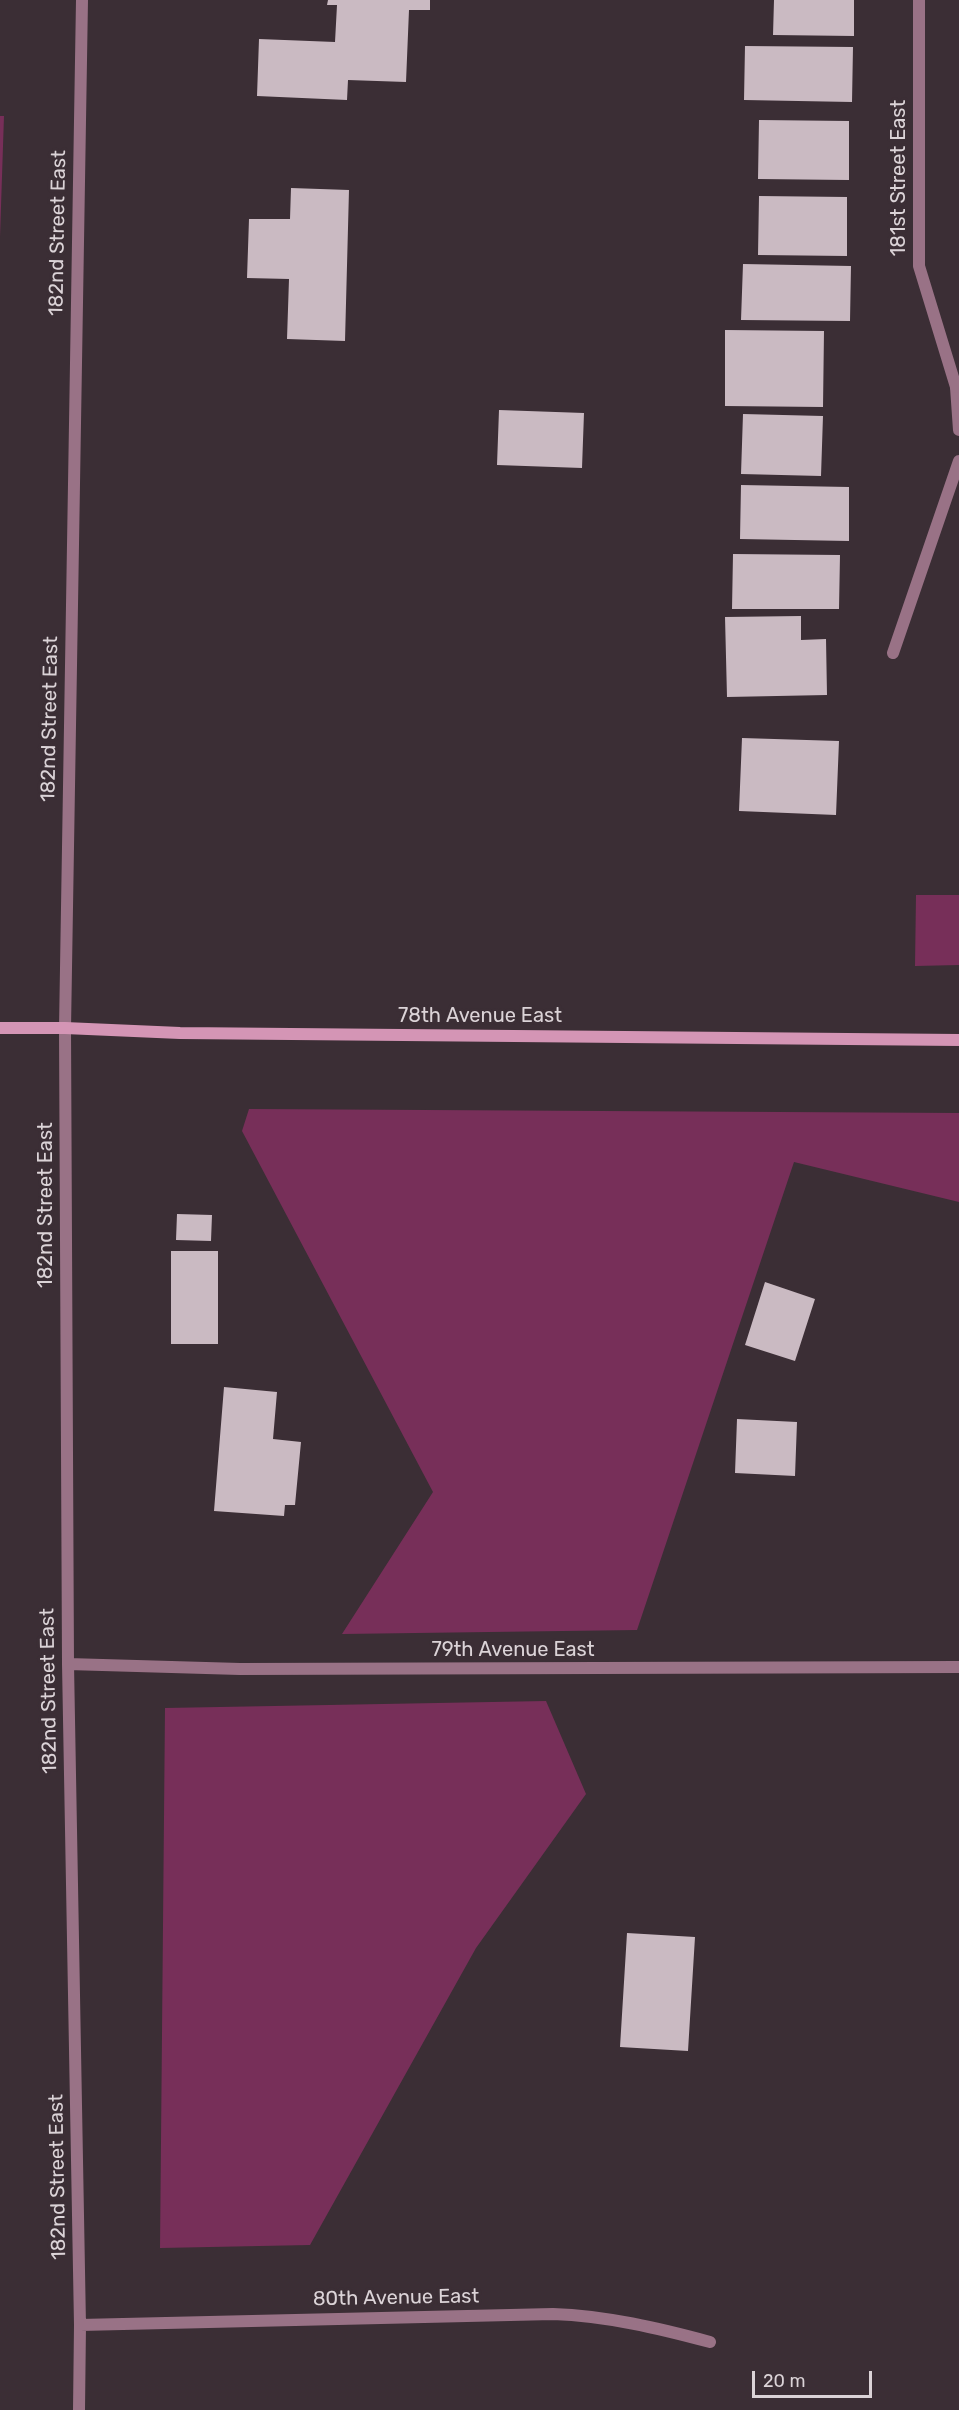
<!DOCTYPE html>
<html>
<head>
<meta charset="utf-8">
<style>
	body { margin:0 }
	#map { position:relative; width:959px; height:2410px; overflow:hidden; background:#3b2e35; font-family:Rubik,sans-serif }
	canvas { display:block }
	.scale { position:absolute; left:752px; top:2371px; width:120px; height:27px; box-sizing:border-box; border:3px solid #dbd3d7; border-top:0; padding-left:8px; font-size:18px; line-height:21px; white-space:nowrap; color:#dbd3d7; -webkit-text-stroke:4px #3b2e35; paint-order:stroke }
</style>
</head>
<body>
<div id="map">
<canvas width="959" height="2410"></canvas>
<div class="scale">20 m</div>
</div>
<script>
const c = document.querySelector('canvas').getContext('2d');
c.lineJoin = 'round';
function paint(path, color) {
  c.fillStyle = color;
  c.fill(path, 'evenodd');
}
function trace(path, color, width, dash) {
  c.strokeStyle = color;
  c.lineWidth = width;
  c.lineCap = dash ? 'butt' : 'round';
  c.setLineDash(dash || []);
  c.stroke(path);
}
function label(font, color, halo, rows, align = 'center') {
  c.font = font + ' Rubik,sans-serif';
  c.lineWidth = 6;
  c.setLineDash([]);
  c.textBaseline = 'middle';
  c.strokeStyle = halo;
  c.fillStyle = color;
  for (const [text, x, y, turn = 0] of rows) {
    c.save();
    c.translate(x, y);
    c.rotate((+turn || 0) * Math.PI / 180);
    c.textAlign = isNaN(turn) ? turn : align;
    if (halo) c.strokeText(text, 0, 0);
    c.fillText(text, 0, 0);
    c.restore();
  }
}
const green = new Path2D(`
	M0 116H4L0 237Z
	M916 895H959V965L915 966Z
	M249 1109 959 1113V1202L794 1162 637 1630 342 1634 433 1492 242 1131Z
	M546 1701 586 1794 476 1948 310 2245 160 2248 165 1708Z`);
const building = new Path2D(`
	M328 0H430V10H409L406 82 348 80 347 100 257 96 259 39 335 42 337 5H327Z
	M774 0H854V36L773 35Z
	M745 46 853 47 852 102 744 100Z
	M759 120 849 121V180L758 179Z
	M291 188 349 190 345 341 287 339 289 279 247 278 249 219H290Z
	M759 196 847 197V256L758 255Z
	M743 264 851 266 850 321 741 320Z
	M725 330 824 331 823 407 725 406Z
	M499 410 584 413 582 468 497 465Z
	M743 414 823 416 821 476 741 474Z
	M741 485 849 487V541L740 539Z
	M733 554 840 555 839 609H732Z
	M801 616V640L826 639 827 695 727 697 725 617Z
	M742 738 839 741 836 815 739 811Z
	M177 1214 212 1215 211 1241 176 1240Z
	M171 1251H218V1344H171Z
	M765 1282 815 1299 795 1361 745 1345Z
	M224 1387 277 1392 273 1439 301 1442 295 1505H285L284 1516 214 1511Z
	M737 1419 797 1422 795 1476 735 1473Z
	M627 1933 695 1937 688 2051 620 2047Z`);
const lane = new Path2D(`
	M956 387 959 430
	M893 653 959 461`);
const street = new Path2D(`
	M919 0V266L956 387
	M68 1664 240 1669 959 1667
	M80 2325 553 2314C607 2316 658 2328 710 2342
	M79 2410 80 2325 68 1664 65 1028 82 0`);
const secondary = new Path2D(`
	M0 1028H65L180 1033 959 1040`);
const streetNames = [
	["181st Street East",899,178,-90],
	["182nd Street East",58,233,-89],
	["182nd Street East",50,719,-89],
	["78th Avenue East",480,1016],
	["182nd Street East",46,1205,-90],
	["79th Avenue East",513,1650],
	["182nd Street East",49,1691,-91],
	["182nd Street East",58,2177,-91],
	["80th Avenue East",396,2298,-1]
];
paint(green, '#772f59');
paint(building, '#cabac2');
trace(lane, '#997286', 12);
trace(street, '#997286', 12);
trace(secondary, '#d495b5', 12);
label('20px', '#dbd3d7', '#3b2e35', streetNames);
</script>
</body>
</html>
